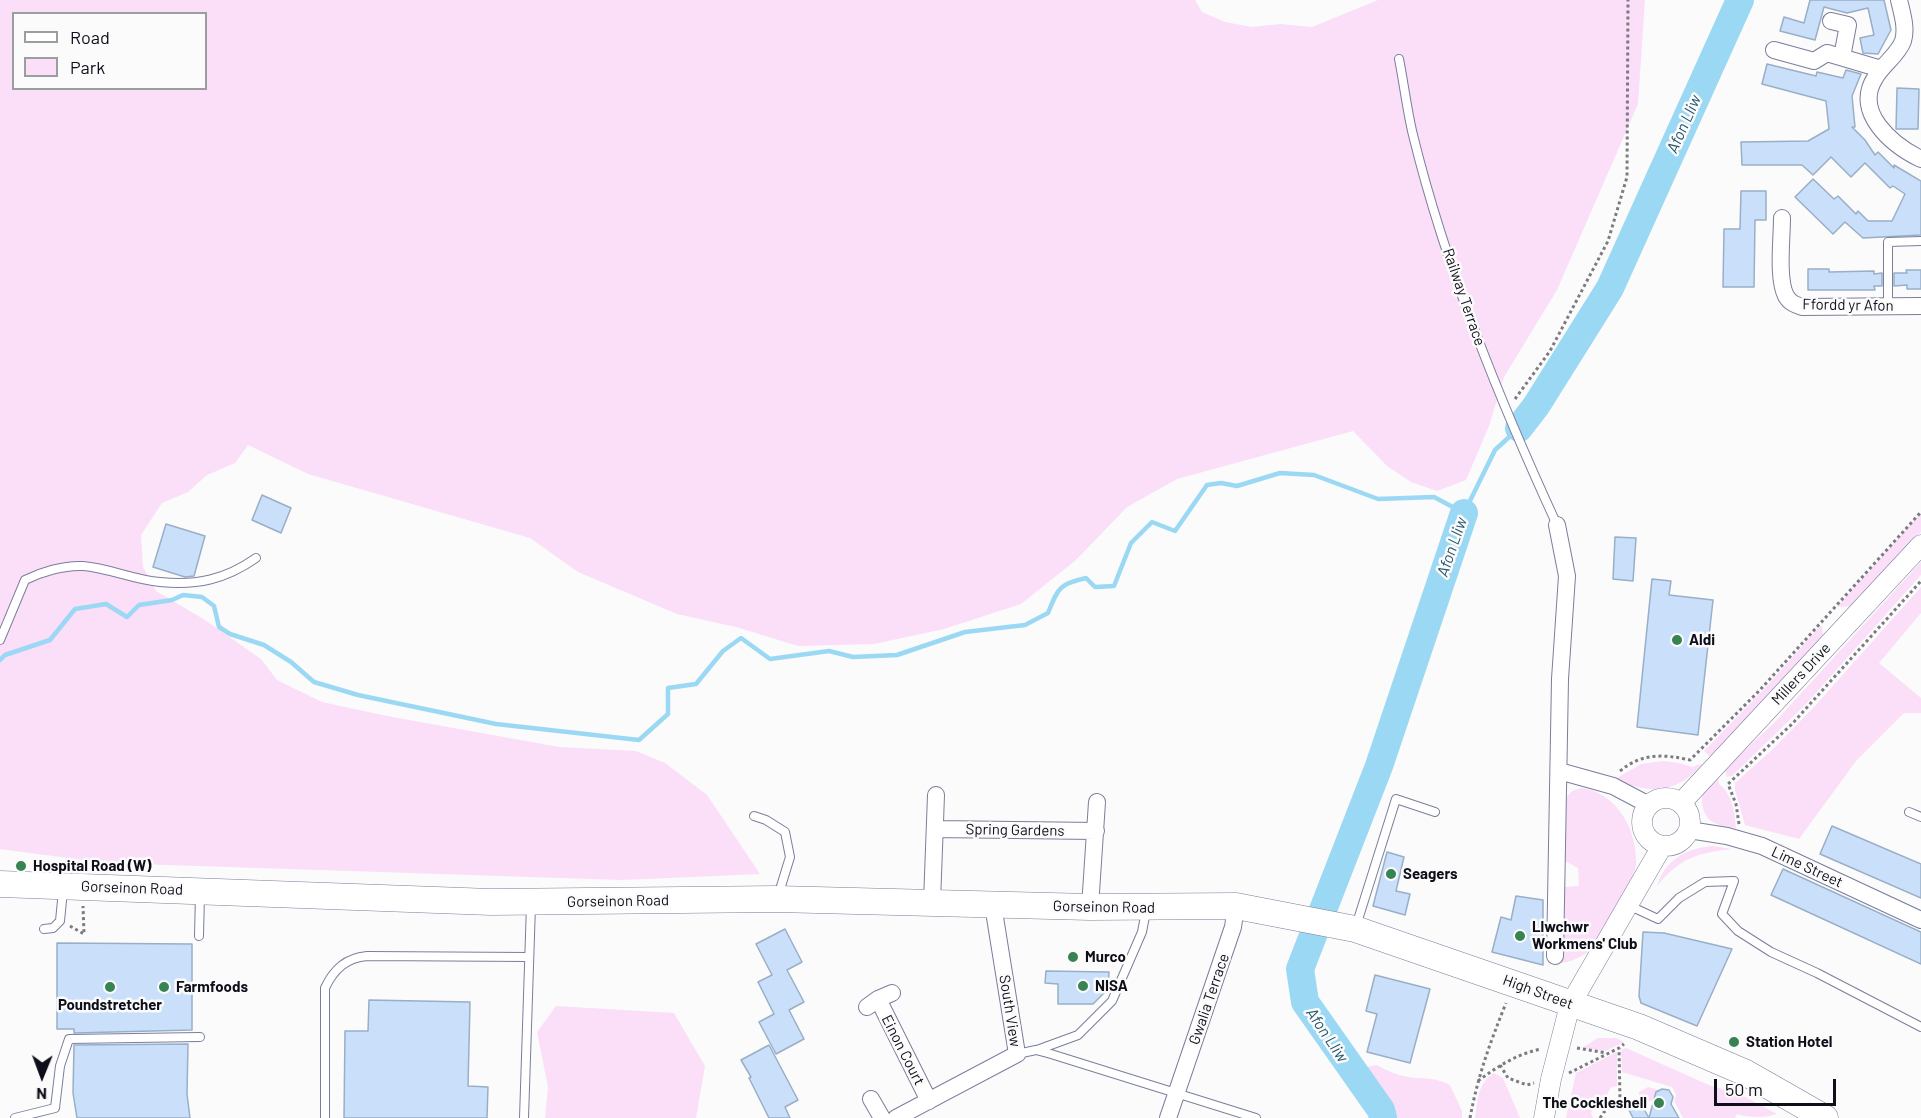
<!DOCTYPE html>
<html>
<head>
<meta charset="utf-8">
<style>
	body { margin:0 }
	#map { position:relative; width:1921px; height:1118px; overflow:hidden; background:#fbfbfb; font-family:Barlow,sans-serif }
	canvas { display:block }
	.legend { position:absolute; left:12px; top:12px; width:195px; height:78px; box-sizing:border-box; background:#fbfbfb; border:2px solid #9c9da1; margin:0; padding:8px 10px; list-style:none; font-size:18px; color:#0e0f1a }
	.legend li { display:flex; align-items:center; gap:12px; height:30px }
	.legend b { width:30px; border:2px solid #9c9da1 }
	.north { position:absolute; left:12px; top:1046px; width:60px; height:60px; -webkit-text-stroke:4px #fbfbfb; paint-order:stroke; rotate:181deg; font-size:16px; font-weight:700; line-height:24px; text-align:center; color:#0e0f1a }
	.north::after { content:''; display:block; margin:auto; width:21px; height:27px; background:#0e0f1a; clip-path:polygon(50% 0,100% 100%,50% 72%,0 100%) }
	.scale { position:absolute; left:1714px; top:1079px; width:122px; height:27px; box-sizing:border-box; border:3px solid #0e0f1a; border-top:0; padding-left:8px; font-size:18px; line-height:21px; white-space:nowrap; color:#0e0f1a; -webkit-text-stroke:4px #fbfbfb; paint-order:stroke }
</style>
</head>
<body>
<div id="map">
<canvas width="1921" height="1118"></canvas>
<ul class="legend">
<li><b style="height:8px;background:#fff"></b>Road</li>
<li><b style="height:16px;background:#fbdef8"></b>Park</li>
</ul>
<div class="north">N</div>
<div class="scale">50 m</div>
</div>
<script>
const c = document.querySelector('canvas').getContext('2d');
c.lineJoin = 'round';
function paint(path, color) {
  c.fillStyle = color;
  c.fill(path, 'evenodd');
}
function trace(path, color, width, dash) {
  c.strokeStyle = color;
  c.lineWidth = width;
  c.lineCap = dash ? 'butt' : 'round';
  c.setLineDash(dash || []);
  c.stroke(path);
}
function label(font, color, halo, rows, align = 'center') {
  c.font = font + ' Barlow,sans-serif';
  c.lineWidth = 5;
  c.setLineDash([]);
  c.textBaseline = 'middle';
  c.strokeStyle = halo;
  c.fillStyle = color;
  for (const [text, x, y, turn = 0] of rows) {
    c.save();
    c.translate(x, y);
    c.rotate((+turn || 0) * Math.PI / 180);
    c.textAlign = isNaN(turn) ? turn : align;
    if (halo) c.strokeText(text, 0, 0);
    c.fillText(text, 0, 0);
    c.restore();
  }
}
const green = new Path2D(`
	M0 0H1195L1202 12 1225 22 1252 27 1280 24 1312 27 1378 0H1645L1638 104 1557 290 1504 377 1489 426 1466 480 1437 491 1411 482 1387 466 1353 431 1177 479 1127 507 1076 560 1021 604 944 629 874 644 798 646 736 627 677 614 578 572 530 538 308 474 248 445 235 463 207 475 188 492 162 503 141 535 143 567 156 591 205 620 261 659 277 680 322 702 387 716 559 747 636 751 665 763 707 795 760 874 622 880 106 863 0 849ZM14 14H206V88H14Z
	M1921 513V532L1851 606 1837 607Z
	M1921 562V575L1806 704 1732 776 1727 777 1725 770 1729 765 1774 723Z
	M1921 587V613L1879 663 1921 698V713H1904L1856 761 1799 839 1745 825 1735 790V783L1772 750 1815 706Z
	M1820 626H1822L1823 636 1711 757 1704 751 1767 686Z
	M1663 761 1679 763 1693 767 1697 765 1703 764C1675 794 1651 795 1615 779L1641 764Z
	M1718 778 1719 784C1732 794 1735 812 1736 828 1715 826 1701 821 1702 796L1709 785Z
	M1582 788C1618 794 1637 830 1636 864 1635 881 1600 942 1587 953 1579 958 1570 962 1561 963L1562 893 1565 887 1579 886 1578 868 1565 861C1565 846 1561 803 1569 794 1573 790 1577 789 1582 788Z
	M1712 846 1732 849C1697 853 1680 858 1657 886 1665 860 1685 849 1712 846Z
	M556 1006 674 1013 705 1066 696 1118H545L548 1087 537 1032Z
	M1598 1038H1616L1624 1042 1605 1051 1582 1048Z
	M1626 1048 1711 1086 1736 1092 1777 1114C1764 1118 1750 1118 1737 1114L1735 1118H1683L1674 1101 1676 1095 1672 1087 1622 1072 1621 1050Z
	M1617 1052V1086L1611 1087 1602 1105 1593 1109 1591 1113 1593 1118H1566L1576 1073Z
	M1377 1065C1387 1071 1397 1075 1408 1077 1426 1080 1432 1076 1450 1085L1462 1111V1118H1394C1390 1094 1368 1091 1366 1067Z
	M1494 1073 1503 1078 1520 1118H1475C1478 1100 1477 1084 1494 1073Z
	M1648 1087 1659 1090 1656 1092 1654 1099 1642 1105 1639 1103V1092Z`);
const stream = new Path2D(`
	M0 660 5 655 50 640 75 609 106 604 127 617 139 605 172 600 183 595 202 597 214 606 219 627 230 634 264 645 291 662 314 682 358 695 496 724 639 740 668 714V688L696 684 723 651 741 638 770 659 829 651 853 657 897 655 965 632 1025 625 1048 613C1058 588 1059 584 1086 578L1095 587 1114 586 1131 543 1152 522 1175 531 1207 485 1221 483 1237 486 1280 473 1314 475 1378 499 1434 497 1464 513 1495 450 1519 428`);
const river = new Path2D(`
	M1519 428 1536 406 1610 288 1740 0
	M1383 1118 1381 1110 1305 1002 1300 969 1379 766 1464 513`);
const building = new Path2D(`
	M1810 0H1884L1891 30 1878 54 1863 53 1860 38 1874 35 1868 8 1847 13 1824 7 1815 40 1780 31 1784 17 1804 23Z
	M1767 64 1816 76 1817 72 1843 78 1846 70 1861 74 1852 96 1855 127H1852L1865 140 1875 155 1878 152 1894 168V165L1921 181V235L1863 238 1845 222 1833 234 1795 197 1813 179 1834 199 1838 196 1856 214 1858 211 1868 221H1892L1905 194 1893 186 1890 188 1865 163 1851 177 1831 157 1813 175 1802 165H1742L1741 142 1808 141 1829 129 1826 101 1762 84Z
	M1897 88 1919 89 1918 129H1896Z
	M1741 191H1766V220H1755L1754 287H1723L1724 229H1740Z
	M1808 269H1829V272L1874 271V274L1882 273V286H1874L1875 290H1808Z
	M1906 270H1921V289H1907V285L1894 286V273H1907Z
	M262 495 291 508 281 533 252 520Z
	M166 524 205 536 194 576 185 577 153 567Z
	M1615 537 1636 538 1633 581 1613 579Z
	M1652 579 1671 581 1669 595 1713 600 1698 735 1637 727Z
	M1832 826 1921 864V898L1820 854Z
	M1387 852 1404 857 1396 891 1410 894 1405 915 1373 906Z
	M1783 869 1921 932V964L1771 895Z
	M1516 896 1543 900V965L1492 952 1501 917 1511 920Z
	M785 929 802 962 787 970 804 1002 789 1010 804 1039 776 1054 759 1022 774 1014 758 982 772 975 756 944Z
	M1643 932 1664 933 1732 949 1697 1026 1641 1003 1639 996Z
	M57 943 192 944V1030L74 1033V1029H57Z
	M1046 971 1109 972 1108 989 1093 1004H1058V984L1045 983Z
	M1375 975 1430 989 1410 1063 1367 1052 1377 1014 1366 1011Z
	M369 1000 470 1002 468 1086 488 1087 487 1118H344L345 1031H368Z
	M188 1044 187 1094 190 1118H77L73 1093 74 1045Z
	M769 1045 798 1100 785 1107 790 1118H769L749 1078 751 1077 741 1060Z
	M1662 1089 1669 1090 1673 1097 1671 1104 1679 1118H1649L1656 1092Z
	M1640 1102 1649 1118H1633L1628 1108Z`);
const path = new Path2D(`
	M1515 399 1550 351 1608 241 1627 177 1628 0
	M1620 771C1642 753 1663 754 1690 760L1759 691 1921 512
	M1739 824 1736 804 1728 784 1792 724 1921 581
	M70 926 84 934 83 906
	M1577 1048 1606 1053
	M1500 1065 1508 1078 1527 1085 1534 1083
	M1569 1073 1619 1048 1624 1044
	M1478 1081C1498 1066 1517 1054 1541 1049
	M1470 1118C1478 1075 1490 1043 1506 1003
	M1600 1118 1604 1112 1620 1100 1619 1048`);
const service = new Path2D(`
	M1399 59C1404 84 1407 110 1413 135 1446 269 1500 401 1557 525
	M1888 306V242L1921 241
	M0 640 25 580C41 572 64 565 83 566 109 568 134 580 160 582 197 586 226 579 256 558
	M1909 812 1921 817
	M754 816 766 820 785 832 790 857 778 896
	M1628 905 1658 919 1679 898 1705 882 1734 881 1722 914 1738 931 1771 952 1817 973 1921 1027
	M1356 926 1396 799 1435 812
	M44 929 53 928 60 921 63 890
	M199 936 200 894
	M1037 1050 1078 1035 1112 1001 1142 932 1146 911
	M1017 1054 1036 1050 1051 1054 1256 1118
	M15 1118 55 1108 60 1066 69 1039 200 1037
	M325 1118V988C334 969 346 958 367 956L529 957
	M524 1118 531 905`);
const minor = new Path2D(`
	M1899 0C1902 13 1907 28 1903 41 1898 55 1882 65 1875 78 1853 112 1892 145 1921 159
	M1831 21 1848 25 1842 57
	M1774 50 1814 61 1827 53 1881 69
	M1782 218C1782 239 1777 279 1786 296 1790 303 1796 305 1802 307L1921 306
	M1559 771 1613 786 1649 805
	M935 829 1096 831
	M1689 830 1727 836 1762 846 1921 920
	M932 902 936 795
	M1090 907 1097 802
	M1555 956 1560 679 1567 576 1557 525
	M878 999 929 1101
	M867 1007 878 999 892 993
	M871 1099 882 1118
	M896 1118 1017 1054 993 905
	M1168 1118 1233 927 1236 906`);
const tertiary = new Path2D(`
	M1642 822a24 24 0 1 1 48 0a24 24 0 1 1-48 0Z
	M1681 803 1921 545
	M1544 1118 1551 1079 1570 1005 1662 846`);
const primary = new Path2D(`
	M0 884 491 902 777 899 1090 907 1236 906 1355 929 1639 1027 1746 1073 1825 1118`);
const markers = [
	[1677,640,6,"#378352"],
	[21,866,6,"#378352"],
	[1391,874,6,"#378352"],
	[1520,936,6,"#378352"],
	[1073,957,6,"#378352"],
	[1083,986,6,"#378352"],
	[110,987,6,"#378352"],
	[164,987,6,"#378352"],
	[1734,1042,6,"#378352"],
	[1659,1103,6,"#378352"]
];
const streetNames = [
	["Railway Terrace",1464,297,71],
	["Ffordd yr Afon",1848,305,1],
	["Millers Drive",1801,674,-47],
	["Spring Gardens",1015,830,1],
	["Lime Street",1807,867,25],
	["Gorseinon Road",132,888,2],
	["Gorseinon Road",618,901,-1],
	["Gorseinon Road",1104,907,1],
	["High Street",1538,992,20],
	["Gwalia Terrace",1209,999,-71],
	["South View",1010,1011,81],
	["Einon Court",903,1050,63]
];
const poiNames = [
	["Aldi",1689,640],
	["Hospital Road (W)",33,866],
	["Seagers",1403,874],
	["Llwchwr",1532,927],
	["Workmens' Club",1532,944],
	["Murco",1085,957],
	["NISA",1095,986],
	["Farmfoods",176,987],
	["Poundstretcher",110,1005,"center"],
	["Station Hotel",1746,1042],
	["The Cockleshell",1647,1103,"right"]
];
const waterNames = [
	["Afon Lliw",1684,124,-66],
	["Afon Lliw",1452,547,-71],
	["Afon Lliw",1327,1035,56]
];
paint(green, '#fbdef8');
trace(stream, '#9bd8f4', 4.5);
trace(river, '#9bd8f4', 28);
paint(building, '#cae0fa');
trace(building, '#99aec7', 1.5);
trace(service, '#7a7e9b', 10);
trace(minor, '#7a7e9b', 18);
trace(tertiary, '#7a7e9b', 21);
trace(primary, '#7a7e9b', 27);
trace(path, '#7b7c82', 3, [3, 3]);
trace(service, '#fff', 8);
trace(minor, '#fff', 16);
trace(tertiary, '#fff', 20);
trace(primary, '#fff', 26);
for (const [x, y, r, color] of markers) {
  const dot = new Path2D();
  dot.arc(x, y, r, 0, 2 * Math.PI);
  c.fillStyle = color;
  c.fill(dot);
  trace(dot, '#fbfbfb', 2);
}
label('15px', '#0e0f1a', '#fbfbfb', streetNames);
label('bold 15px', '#0e0f1a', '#fbfbfb', poiNames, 'left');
label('italic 16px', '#265569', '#fbfbfb', waterNames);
</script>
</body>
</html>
